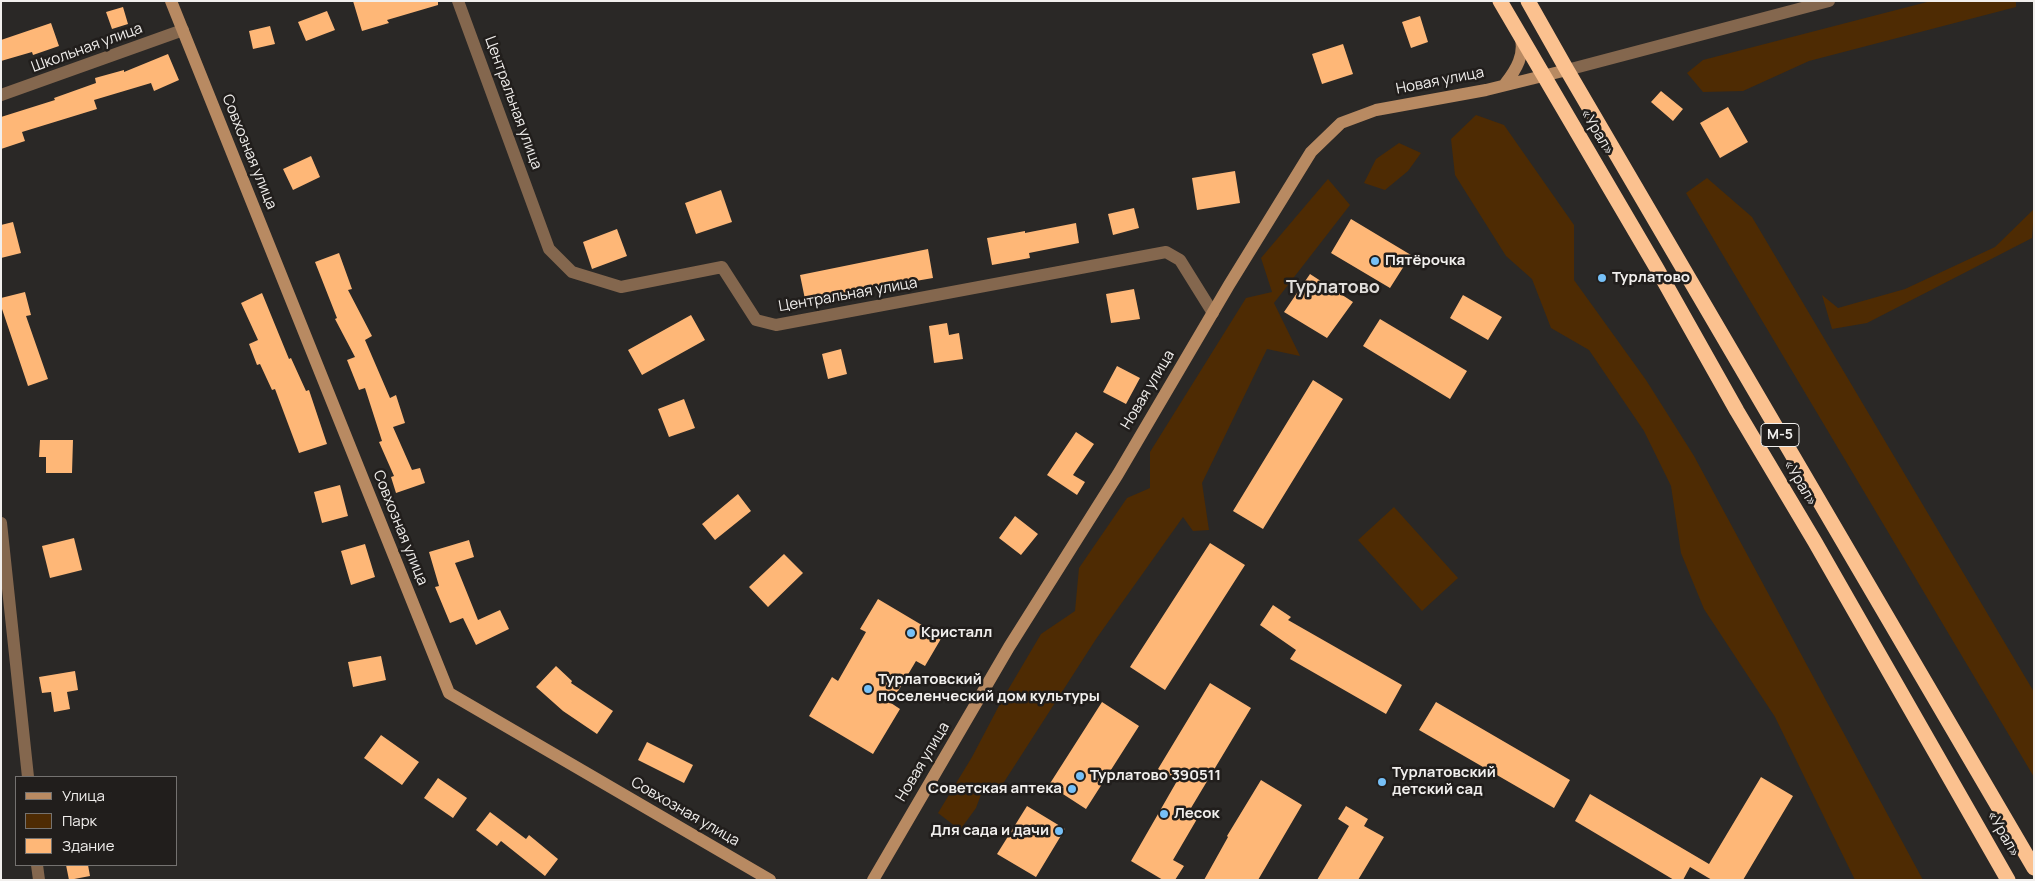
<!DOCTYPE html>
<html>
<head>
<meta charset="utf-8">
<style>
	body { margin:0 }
	#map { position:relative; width:2035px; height:881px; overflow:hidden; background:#2a2826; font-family:Manrope,sans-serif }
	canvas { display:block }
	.frame { position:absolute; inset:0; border:2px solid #f1efed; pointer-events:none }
	.legend { position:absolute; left:15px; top:776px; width:162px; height:90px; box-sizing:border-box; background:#211e1c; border:1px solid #747270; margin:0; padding:6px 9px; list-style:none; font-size:15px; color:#f1efed }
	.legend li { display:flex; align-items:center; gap:10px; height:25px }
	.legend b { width:25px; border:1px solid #747270 }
</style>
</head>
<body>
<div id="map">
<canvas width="2035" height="881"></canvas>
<div class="frame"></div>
<ul class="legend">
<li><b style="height:6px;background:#b88a62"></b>Улица</li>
<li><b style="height:14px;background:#4e2b03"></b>Парк</li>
<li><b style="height:14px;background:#feb777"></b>Здание</li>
</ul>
</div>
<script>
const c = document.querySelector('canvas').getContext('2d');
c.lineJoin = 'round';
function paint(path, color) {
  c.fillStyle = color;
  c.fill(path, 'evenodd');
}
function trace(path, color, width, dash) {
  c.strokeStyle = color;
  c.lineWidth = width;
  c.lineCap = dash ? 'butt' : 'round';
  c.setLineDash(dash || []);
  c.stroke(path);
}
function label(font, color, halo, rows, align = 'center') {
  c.font = font + ' Manrope,sans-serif';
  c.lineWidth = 5;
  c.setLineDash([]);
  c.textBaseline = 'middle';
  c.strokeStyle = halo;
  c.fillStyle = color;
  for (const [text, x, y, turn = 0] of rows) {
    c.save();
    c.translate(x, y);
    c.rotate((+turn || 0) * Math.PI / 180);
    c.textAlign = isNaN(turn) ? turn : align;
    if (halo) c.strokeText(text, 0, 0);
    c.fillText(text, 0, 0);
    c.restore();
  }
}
const green = new Path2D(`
	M1931 1H2016V7L1809 61 1743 91 1703 92 1687 73 1703 60Z
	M1476 115 1504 125 1574 225V280L1646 380 1694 456 1923 880H1855L1775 717 1704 609 1681 553 1671 486 1644 431 1589 350 1551 328 1532 279 1506 256 1455 175 1451 139Z
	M1399 143 1421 153 1408 171 1385 190 1364 183 1376 159Z
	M1707 178 1752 217 2034 692V777L1686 193Z
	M1328 179 1350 205 1274 303 1300 356 1267 349 1202 483 1209 530 1193 531 1183 517 1096 639 997 793 983 789 976 808 960 830 938 813 972 757 1002 700 1041 634 1075 611 1079 568 1127 498 1150 488V452L1246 298 1272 292 1261 258Z
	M2034 209 2032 238 1867 323 1832 329 1822 295 1838 308 1905 289 1995 247Z
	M1394 507 1458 578 1422 611 1358 540Z`);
const building = new Path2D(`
	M353 1H438V5L387 20 389 23 362 31Z
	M123 7 128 24 112 29 106 12Z
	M327 11 335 30 306 41 298 22Z
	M1420 16 1428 42 1411 48 1402 22Z
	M51 23 59 46 33 55 32 52 1 61V40Z
	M270 26 275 44 253 49 249 31Z
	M1343 44 1353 74 1322 84 1312 54Z
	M168 54 179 80 154 91 151 83 94 100 97 109 22 132 25 141 1 149V117L55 100 54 98 96 83 95 78 124 70V72Z
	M1661 91 1683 109 1673 121 1651 102Z
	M1728 107 1748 142 1720 158 1700 123Z
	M311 156 320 177 293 190 283 169Z
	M1235 171 1240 203 1197 210 1192 178Z
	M721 190 732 222 696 234 685 203Z
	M1134 208 1139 228 1113 235 1108 214Z
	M1351 219 1411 255 1390 288 1331 253Z
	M13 222 21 253 1 258V225Z
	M1076 223 1079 243 1029 253 1030 258 992 265 987 238 1025 231V233Z
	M617 229 627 256 592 269 583 242Z
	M928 249 933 278 857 291V293L806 304 800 275Z
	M339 253 352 289 348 290 372 336 365 340 390 398 396 395 405 423 393 427 412 470 420 468 425 483 396 493 391 477 394 476 379 442 382 441 365 388 359 390 347 360 355 357 335 319 337 318 315 262Z
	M1310 274 1353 302 1327 338 1284 312Z
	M1134 289 1140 319 1111 323 1106 294Z
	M25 292 31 315 26 316 48 379 28 386 1 306V298Z
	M262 293 289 359 291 358 306 391 309 390 327 444 299 453 275 389 272 390 260 364 257 365 249 344 258 340 241 303Z
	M1463 295 1502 317 1488 340 1450 318Z
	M691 315 705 340 642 375 628 350Z
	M1380 319 1467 371 1450 399 1363 346Z
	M947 323 949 335 959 333 963 359 934 363 929 326Z
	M841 349 847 374 828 379 822 354Z
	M1117 366 1140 378 1126 404 1103 392Z
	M1313 380 1343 399 1263 529 1233 511Z
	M684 399 695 428 669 437 658 409Z
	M1076 432 1094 444 1073 475 1085 482 1077 495 1047 475Z
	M40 440H73L72 473H46V457H39Z
	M340 485 348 516 322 523 314 492Z
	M738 494 751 511 715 540 702 524Z
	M1015 516 1038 534 1021 555 999 538Z
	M74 538 82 570 50 578 42 546Z
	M469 540 474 557 455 563 478 620 500 610 509 629 476 645 463 618 450 623 435 587 439 586 429 552Z
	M1210 543 1245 565 1165 690 1130 667Z
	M365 544 375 577 351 585 341 551Z
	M784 554 803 573 768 607 749 587Z
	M878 599 942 637 925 666 916 661 891 703 900 709 873 754 809 716 832 677 838 681 866 632 860 629Z
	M1273 605 1291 617 1288 620 1402 685 1386 714 1290 659 1296 650 1260 625Z
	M381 656 386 680 353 687 348 662Z
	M556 666 572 681 571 683 613 711 597 734 563 711 536 687Z
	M75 671 78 690 67 692 70 709 54 712 51 692 42 693 39 677Z
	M1210 683 1251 708 1188 813 1197 819 1173 860 1184 866 1175 880H1163L1131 861 1177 781 1158 769Z
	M1102 702 1139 726 1086 809 1049 785Z
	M1436 702 1570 780 1554 808 1419 730Z
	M381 735 419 762 402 785 364 758Z
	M647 742 693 765 684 783 638 760Z
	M1761 777 1793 796 1743 880H1712L1690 867 1683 880H1674L1575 821 1590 794 1709 864Z
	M438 778 467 798 453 818 424 798Z
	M1261 780 1302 805 1258 880H1204L1228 837 1227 836Z
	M1027 806 1065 829 1036 877 997 854Z
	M1346 806 1368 819 1364 826 1384 837 1358 880H1317L1349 826 1338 819Z
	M490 812 526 839 529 835 558 859 545 876 501 841 497 846 476 830Z
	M66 865H88L90 876 69 880Z`);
const street = new Path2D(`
	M458 1 549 249 572 272 621 287 722 267 756 320 776 325 1166 252 1180 260 1213 313
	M1567 70 1829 1
	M1 95 183 30
	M1 523 28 777
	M37 865 39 880`);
const secondary = new Path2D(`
	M171 1 449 693 770 880
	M1505 84C1516 70 1526 54 1520 35
	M873 880 1009 647 1118 474 1229 285 1311 152 1341 123 1376 110 1486 90 1567 70`);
const highway = new Path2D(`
	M1500 1 1656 267 1737 411 1815 542 2008 880
	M1528 1 1567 70 2034 868`);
const markers = [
	[1375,261,5,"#76c0f7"],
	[1602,278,5,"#76c0f7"],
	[911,633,5,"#76c0f7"],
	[868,689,5,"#76c0f7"],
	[1080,776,5,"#76c0f7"],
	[1382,782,5,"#76c0f7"],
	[1072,789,5,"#76c0f7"],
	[1164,814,5,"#76c0f7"],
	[1059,831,5,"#76c0f7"]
];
const shields = [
	[1780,435,38]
];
const shieldNames = [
	["М-5",1780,435]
];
const streetNames = [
	["Школьная улица",87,48,-20],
	["Новая улица",1440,81,-11],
	["Центральная улица",513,103,70],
	["«Урал»",1597,132,59],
	["Совхозная улица",249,152,68],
	["Центральная улица",848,295,-10],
	["Новая улица",1148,390,-59],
	["«Урал»",1800,483,59],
	["Совхозная улица",400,528,68],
	["Новая улица",923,762,-59],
	["Совхозная улица",685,812,30],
	["«Урал»",2003,834,60]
];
const poiNames = [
	["Пятёрочка",1385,261],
	["Турлатово",1612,278],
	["Кристалл",921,633],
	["Турлатовский",878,680],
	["поселенческий дом культуры",878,697],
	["Турлатовский",1392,773],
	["детский сад",1392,790],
	["Турлатово 390511",1090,776],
	["Советская аптека",1062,789,"right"],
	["Лесок",1174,814],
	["Для сада и дачи",1049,831,"right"]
];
const quarterNames = [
	["Турлатово",1333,288]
];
paint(green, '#4e2b03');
paint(building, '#feb777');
trace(street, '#84674e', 12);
trace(secondary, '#b88a62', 12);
trace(highway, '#fbc18f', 15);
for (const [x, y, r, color] of markers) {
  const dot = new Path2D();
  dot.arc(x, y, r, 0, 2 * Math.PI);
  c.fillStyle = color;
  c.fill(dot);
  trace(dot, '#211e1c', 2);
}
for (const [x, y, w] of shields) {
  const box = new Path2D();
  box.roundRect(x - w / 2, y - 11.5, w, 23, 4);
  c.fillStyle = '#211e1c';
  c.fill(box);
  trace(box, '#f1efed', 1);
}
label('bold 14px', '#f1efed', null, shieldNames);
label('15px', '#f1efed', '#211e1c', streetNames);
label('bold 15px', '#f1efed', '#211e1c', poiNames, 'left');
label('bold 18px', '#e0ddda', '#211e1c', quarterNames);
</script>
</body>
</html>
